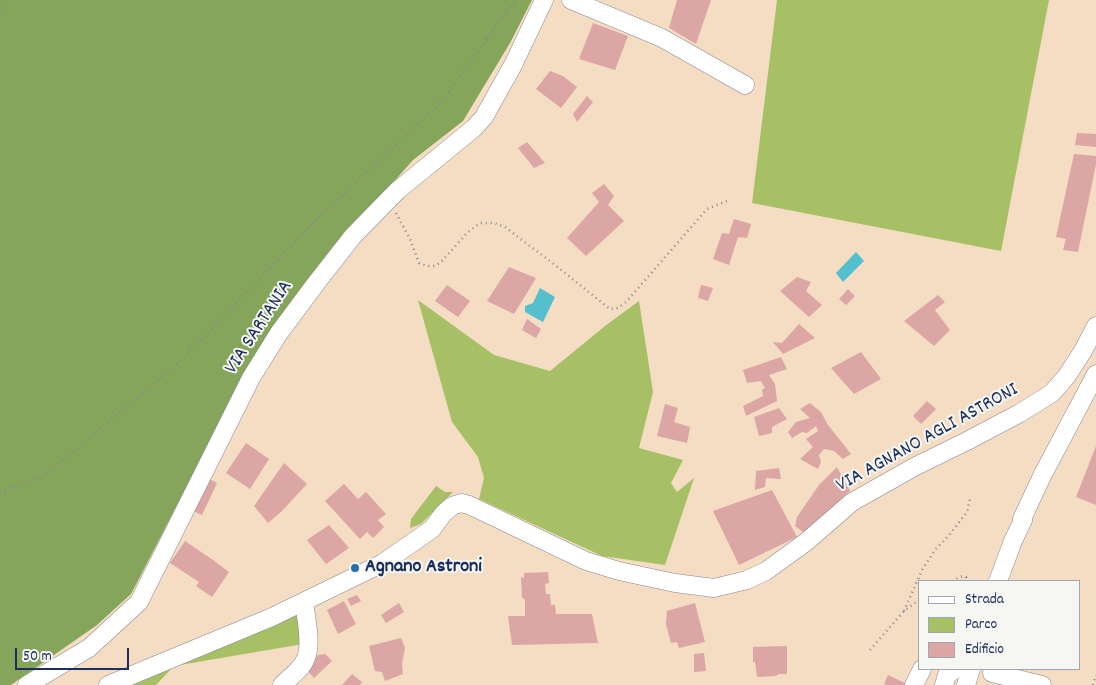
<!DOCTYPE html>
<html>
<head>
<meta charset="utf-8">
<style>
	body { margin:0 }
	#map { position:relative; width:1096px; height:685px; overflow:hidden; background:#f4ddc3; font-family:Dekko,sans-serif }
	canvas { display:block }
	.legend { position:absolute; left:918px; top:580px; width:162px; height:90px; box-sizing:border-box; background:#f6f6f2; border:1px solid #9ea6b7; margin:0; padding:6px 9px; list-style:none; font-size:15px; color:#1b2f5e }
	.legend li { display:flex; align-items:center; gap:10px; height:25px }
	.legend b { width:25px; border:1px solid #9ea6b7 }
	.scale { position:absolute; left:15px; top:648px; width:114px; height:22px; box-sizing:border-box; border:2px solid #1b2f5e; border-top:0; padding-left:6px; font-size:15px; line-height:18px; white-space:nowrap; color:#1b2f5e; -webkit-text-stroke:4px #f6f6f2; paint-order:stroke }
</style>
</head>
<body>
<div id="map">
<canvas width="1096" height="685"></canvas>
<ul class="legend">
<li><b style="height:6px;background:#fff"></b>Strada</li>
<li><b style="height:14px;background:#a7bf65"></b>Parco</li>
<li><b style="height:14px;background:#dba6a3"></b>Edificio</li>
</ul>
<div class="scale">50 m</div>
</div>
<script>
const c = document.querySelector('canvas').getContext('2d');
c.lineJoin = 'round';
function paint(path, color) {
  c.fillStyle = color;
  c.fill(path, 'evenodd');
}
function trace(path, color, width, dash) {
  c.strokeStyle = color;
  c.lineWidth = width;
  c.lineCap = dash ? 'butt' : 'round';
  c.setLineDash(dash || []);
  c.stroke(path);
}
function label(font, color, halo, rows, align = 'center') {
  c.font = font + ' Dekko,sans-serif';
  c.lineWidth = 4;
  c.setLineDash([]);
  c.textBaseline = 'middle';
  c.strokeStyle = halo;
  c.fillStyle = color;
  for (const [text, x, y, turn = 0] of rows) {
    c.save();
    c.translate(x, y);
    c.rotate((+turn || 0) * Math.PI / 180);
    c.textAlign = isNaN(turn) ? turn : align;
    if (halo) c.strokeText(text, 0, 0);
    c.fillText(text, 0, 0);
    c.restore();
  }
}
const green = new Path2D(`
	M777 0H1049L1001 251 752 203Z
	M418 300 494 355 550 371 605 326 639 301 653 392 639 448 683 460 671 483 677 492 694 478 665 565 602 556 479 499 484 478 478 457 452 422Z
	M436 486 445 492H453L421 524 410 528 411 519Z
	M299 612 303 644 174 666 156 685H124Z`);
const forest = new Path2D(`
	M0 0H532L510 43 463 121 413 160 317 268 249 366 131 594 97 625 11 685H0Z`);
const water = new Path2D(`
	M856 252 864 261 843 282 836 273Z
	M540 288 555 297 543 322 525 312V306L533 303Z`);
const building = new Path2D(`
	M677 0H711L696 44 669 28Z
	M593 23 628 36 615 70 579 59Z
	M550 71 563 76 577 87 561 108 536 89Z
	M587 96 593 102 577 122 573 114Z
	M1077 133 1096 134V147L1075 145Z
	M527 142 545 163 534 168 518 148Z
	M1074 154 1096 156V164L1078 252 1063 250 1066 239 1056 237Z
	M604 184 614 196 608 205 624 221 586 256 567 238 599 202 592 193Z
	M734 219 751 224 747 238 738 237 729 265 713 259 722 233 729 234Z
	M509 267 536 278 514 314 487 301Z
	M797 277 811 282 806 291 822 305 809 317 780 291Z
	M447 285 470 301 458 317 435 301Z
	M701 285 713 288 708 301 698 298Z
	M848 289 855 296 846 305 839 299Z
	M938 295 945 302 935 310 950 330 934 346 904 321Z
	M527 319 541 329 536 338 522 330Z
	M799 324 815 338 783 354 773 342 782 343Z
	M861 352 881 379 854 394 831 368Z
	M781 357 787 369 769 375 775 384 777 401 746 416 743 406 763 396 762 390 765 388 761 381 747 383 743 370Z
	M927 401 936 409 921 424 913 416Z
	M810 403 821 412 828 425 851 454 843 459 834 451 824 449 819 455 821 462 818 469 800 459 813 447 806 439 818 431 816 426 807 433 802 432 792 438 788 432 796 422 810 418 800 409Z
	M665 404 678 408 674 422 690 427 687 443 657 436Z
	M779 408 787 419 772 427V433L759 436 754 417Z
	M246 443 269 459 250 489 226 473Z
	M1096 446V505L1076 497Z
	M284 463 307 484 281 512 268 523 254 506Z
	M837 467 850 491 804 533 795 526 797 517 819 485Z
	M779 468 781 479 766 478 765 487 755 490 756 471Z
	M209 479 217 483 202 515 193 511Z
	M344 484 358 499 366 492 386 514 378 520 384 527 373 538 367 532 360 539 325 501Z
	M772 490 797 537 739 565 713 511Z
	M329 525 349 548 326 564 307 540Z
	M185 541 213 560 229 572 212 597 196 586 199 582 170 563Z
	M548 572 549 583 545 584 546 594H550L551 605H555L556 614H592L598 643 512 645 508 616H525V600L523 598H522L521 577 524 578V573Z
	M357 595 361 601 351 606 347 599Z
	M344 601 356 624 338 634 327 610Z
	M399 603 404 612 386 623 381 615Z
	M695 603 705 642 679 648 677 642 671 643 666 624 667 611Z
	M401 638 405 648 402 664 403 674 385 681 382 672 375 671 369 646Z
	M787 646V674H779L776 676 757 677 755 662H753V647Z
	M704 653 706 671 694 672V654Z
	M325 654 332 661 314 678 305 668 318 655Z
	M352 674 362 682 360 685H342Z
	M888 675 909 685H886L884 684Z`);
const path = new Path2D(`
	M0 13 9 0
	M396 213 410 239 419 263 427 266H435L441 262 468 232 480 223H494L505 227 522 240 550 261 610 309 618 308 626 302 707 209 727 201
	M0 492 44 476 179 363 313 223 443 100 515 0
	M952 581C957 579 961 575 966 577V581
	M904 611 922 570 935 550 951 533 967 512 970 499
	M870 650 904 611 920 599
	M1093 685 1096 675`);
const minor = new Path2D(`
	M571 0 662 38 745 85
	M998 581 1013 541 1023 520 1022 519 1042 476 1096 374
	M992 673 1042 685
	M27 685 89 648 139 602 251 378 279 333 317 282 353 236 397 191 474 128 484 117 513 65 544 0
	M108 685 272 617 383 563 432 529 443 514 452 506 461 503 469 505 586 561 619 571 675 583 714 588 747 580 766 571 806 542 852 502 916 466 967 441 1020 413 1052 393 1066 377 1083 351 1096 326
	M282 685C290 677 302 669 306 658 312 644 306 617 304 602
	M914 685 922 669
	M944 685 947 675 955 669
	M966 685 971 669`);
const markers = [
	[355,568,5,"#1f6fb2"]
];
const streetNames = [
	["VIA SARTANIA",260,328,-57],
	["VIA AGNANO AGLI ASTRONI",928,439,-29]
];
const poiNames = [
	["Agnano Astroni",365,568]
];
paint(green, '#a7bf65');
paint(forest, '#85a65a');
paint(water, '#54c0cd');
paint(building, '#dba6a3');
trace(minor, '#888690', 19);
trace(path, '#888690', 2.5, [1, 4]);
trace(minor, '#fff', 18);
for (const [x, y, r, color] of markers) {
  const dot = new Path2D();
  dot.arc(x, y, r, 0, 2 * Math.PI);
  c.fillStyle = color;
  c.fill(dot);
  trace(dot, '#f6f6f2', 2);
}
label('20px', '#1b2f5e', '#f6f6f2', streetNames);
label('bold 20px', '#1b2f5e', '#f6f6f2', poiNames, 'left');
</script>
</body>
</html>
